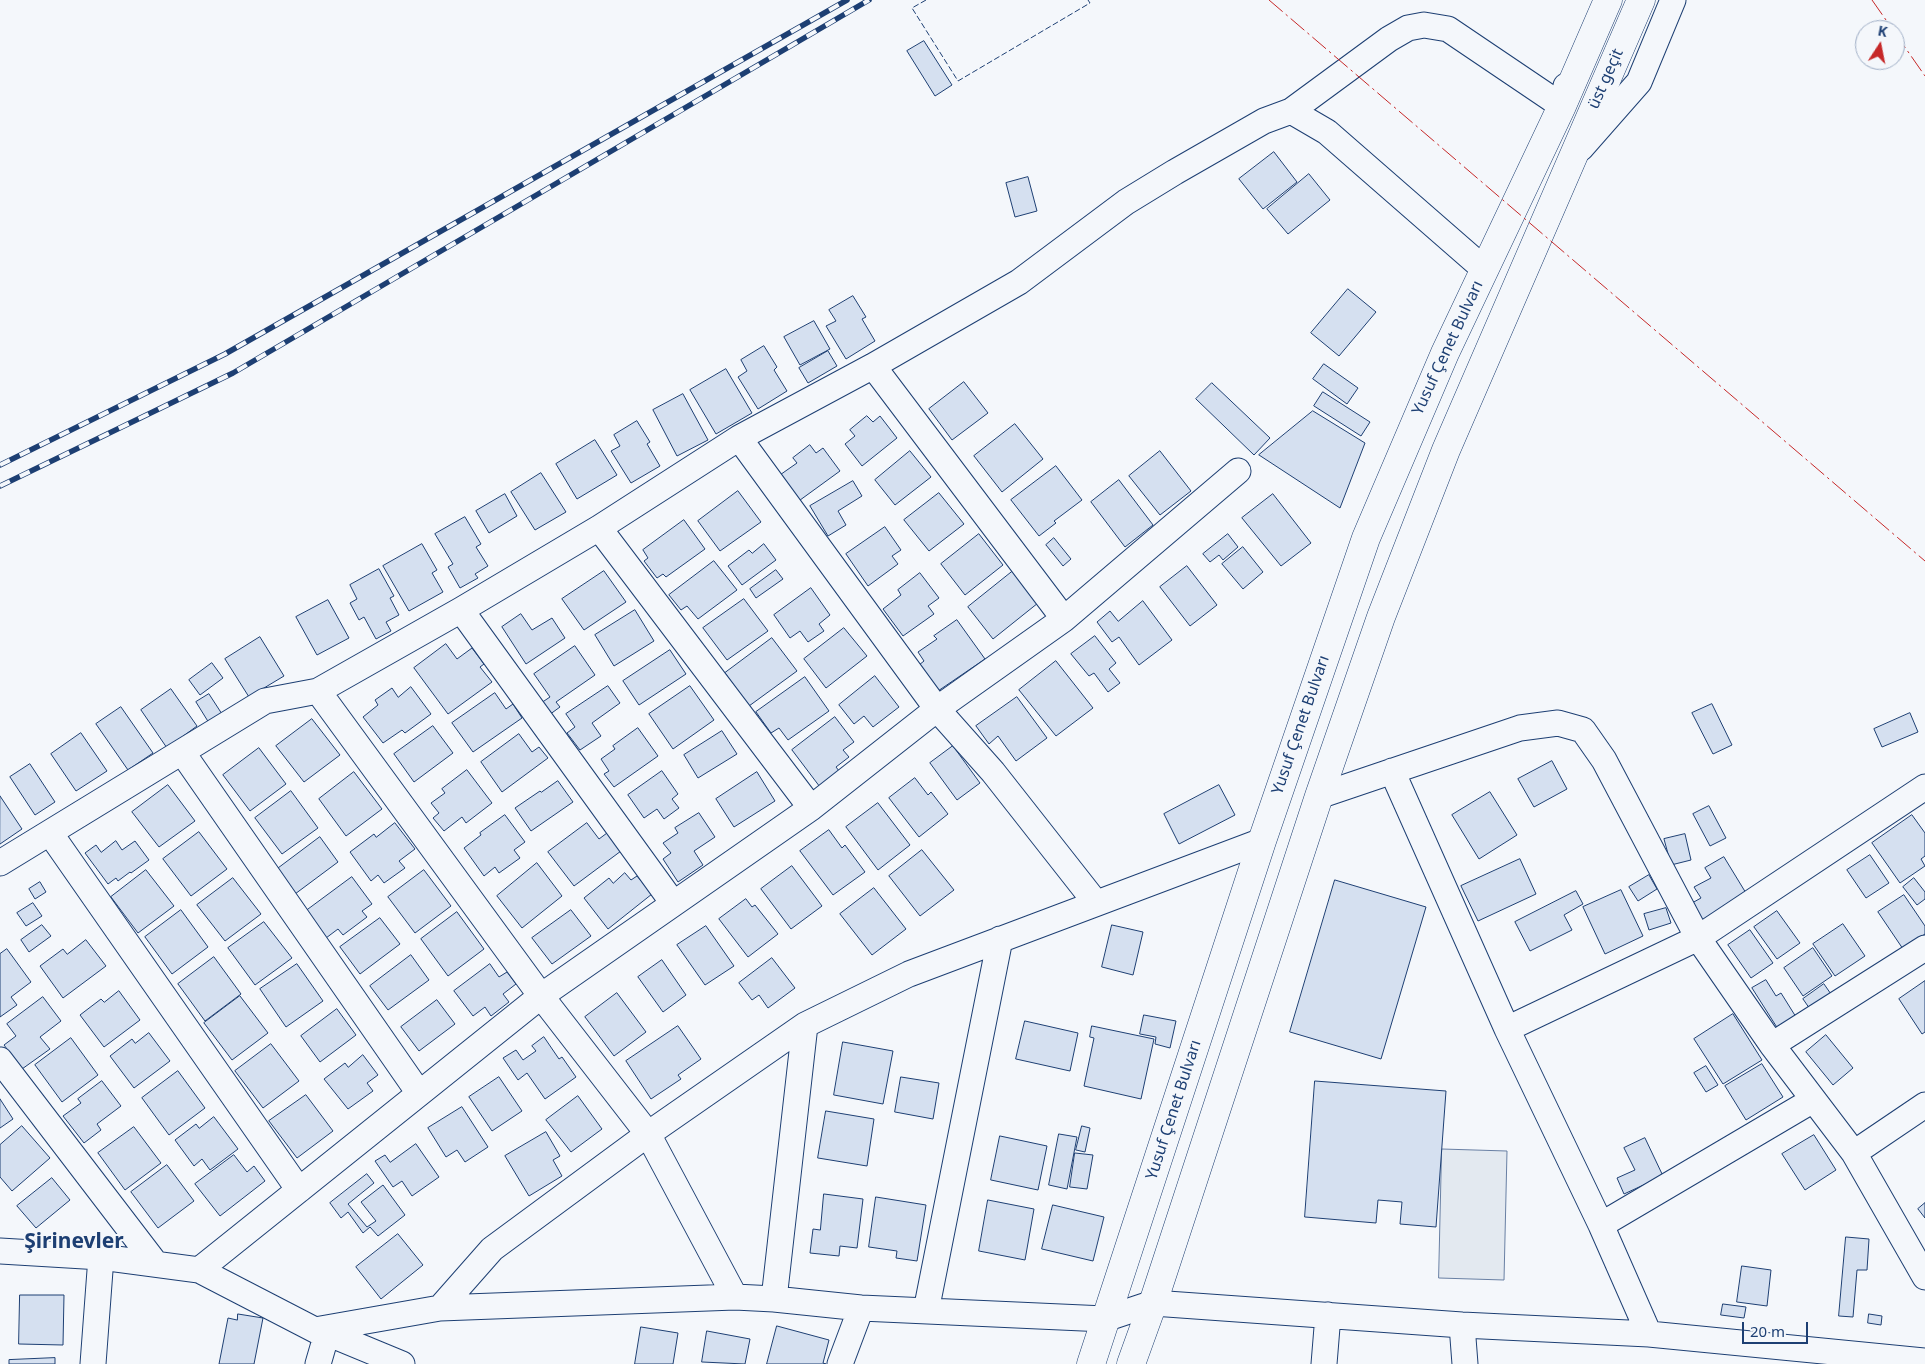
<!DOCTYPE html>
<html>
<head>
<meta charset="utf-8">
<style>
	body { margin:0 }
	#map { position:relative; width:1925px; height:1364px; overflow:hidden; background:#f4f7fb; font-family:"Noto Sans",sans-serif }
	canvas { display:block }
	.north { position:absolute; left:1855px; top:20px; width:50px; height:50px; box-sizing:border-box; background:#f4f7fb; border:1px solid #9eadc5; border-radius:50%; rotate:11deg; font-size:14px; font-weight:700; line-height:20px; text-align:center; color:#1d3f73 }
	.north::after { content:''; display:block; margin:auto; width:18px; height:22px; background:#c62828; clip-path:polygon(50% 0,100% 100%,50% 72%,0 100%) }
	.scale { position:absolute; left:1742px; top:1322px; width:66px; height:22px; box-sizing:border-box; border:2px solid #1d3f73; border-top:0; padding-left:6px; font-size:15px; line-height:18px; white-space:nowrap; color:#1d3f73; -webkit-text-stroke:4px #f4f7fb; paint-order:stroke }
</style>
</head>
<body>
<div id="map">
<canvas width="1925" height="1364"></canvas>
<div class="north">K</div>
<div class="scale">20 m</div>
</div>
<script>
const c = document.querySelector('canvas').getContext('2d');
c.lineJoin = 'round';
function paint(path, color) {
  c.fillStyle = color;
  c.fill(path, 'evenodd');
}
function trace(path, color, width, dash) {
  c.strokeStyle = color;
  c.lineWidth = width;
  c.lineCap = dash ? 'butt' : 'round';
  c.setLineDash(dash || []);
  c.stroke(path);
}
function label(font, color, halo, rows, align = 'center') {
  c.font = font + ' "Noto Sans",sans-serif';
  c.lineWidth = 4;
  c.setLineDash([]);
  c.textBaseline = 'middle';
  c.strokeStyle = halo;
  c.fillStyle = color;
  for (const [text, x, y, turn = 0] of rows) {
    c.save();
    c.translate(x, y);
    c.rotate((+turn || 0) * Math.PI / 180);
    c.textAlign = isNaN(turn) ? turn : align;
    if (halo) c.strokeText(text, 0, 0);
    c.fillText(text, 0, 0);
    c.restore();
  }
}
const green = new Path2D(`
	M1442 1149 1507 1151 1504 1280 1439 1278Z`);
const building = new Path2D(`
	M924 41 952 85 935 96 907 51Z
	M1274 152 1297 182 1263 209 1239 179Z
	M1309 174 1330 200 1288 234 1267 209Z
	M1028 177 1037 211 1015 217 1006 183Z
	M1348 289 1376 312 1339 356 1311 333Z
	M853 296 866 317 862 319 875 341 846 359 826 326 836 321 829 310Z
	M814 321 830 349 800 365 784 337Z
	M764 346 777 367 774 370 787 391 758 409 738 377 747 371 741 360Z
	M828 351 837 366 808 383 799 368Z
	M1324 364 1358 388 1347 404 1313 379Z
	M726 369 752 413 716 434 690 390Z
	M964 382 988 413 952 440 929 409Z
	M1212 383 1270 438 1254 455 1196 399Z
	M1323 392 1370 422 1361 436 1314 406Z
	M683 394 708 440 677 456 653 410Z
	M1313 411 1365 443 1340 508 1259 455Z
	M867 416 873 422 880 416 897 438 862 466 845 444 855 436 850 430Z
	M637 421 650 442 647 444 660 466 631 483 611 451 620 446 614 435Z
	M1015 424 1043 459 1002 492 974 456Z
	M595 440 617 475 577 499 556 464Z
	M810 445 816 453 823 448 840 471 796 503 777 477 797 463 793 458Z
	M910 451 931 477 895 505 875 480Z
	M1160 451 1191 491 1160 515 1129 476Z
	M1056 466 1082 500 1054 521 1056 523 1039 536 1011 500Z
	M541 473 566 512 535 530 511 492Z
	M1119 480 1153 525 1125 547 1091 502Z
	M853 481 862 496 838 511 846 525 828 536 810 506Z
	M738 491 761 522 720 551 698 521Z
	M939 493 964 524 929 551 904 520Z
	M505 494 517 516 489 533 476 511Z
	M1273 494 1311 543 1281 566 1242 518Z
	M465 517 481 544 476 547 488 566 475 574 478 578 460 588 448 567 453 564 435 534Z
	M684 520 705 549 666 577 663 574 657 578 644 561 648 558 643 550Z
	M885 527 901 550 892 556 898 564 868 586 846 554Z
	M979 534 1003 565 965 595 941 564Z
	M1228 534 1238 547 1223 560 1219 555 1210 562 1203 554Z
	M1054 538 1071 559 1063 566 1046 545Z
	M422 544 437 570 432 573 443 592 409 611 383 566Z
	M764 544 776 560 742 585 728 566 749 550 752 553Z
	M1243 547 1263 572 1243 589 1222 564Z
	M714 561 737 590 698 619 687 606 681 610 669 595Z
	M1187 566 1217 605 1190 626 1160 587Z
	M379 569 394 596 390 598 399 615 386 622 391 631 376 639 364 617 359 620 350 603 357 599 350 585Z
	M776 570 783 579 756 598 750 589Z
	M604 571 626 602 584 630 562 599Z
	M1013 571 1038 603 993 639 968 607Z
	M920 573 939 598 928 606 934 614 903 636 883 609 901 595 898 590Z
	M811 588 830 615 819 624 824 631 808 642 800 631 790 638 774 615Z
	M744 599 768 631 727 660 703 628Z
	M328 600 349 638 317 655 296 617Z
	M1143 601 1172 640 1139 665 1119 637 1112 642 1097 622 1110 611 1118 621Z
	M635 610 654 641 614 666 595 635Z
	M521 614 532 630 552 618 565 638 526 664 502 627Z
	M957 620 985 659 938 691 919 665 924 661 918 652 937 639 934 636Z
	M844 628 867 656 826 688 804 659Z
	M1095 636 1116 663 1109 669 1120 683 1108 692 1094 673 1089 676 1071 654Z
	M260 637 284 676 249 697 225 659Z
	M772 638 797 671 749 706 725 673Z
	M446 644 457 659 472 648 484 664 480 667 492 682 448 714 414 668Z
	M575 646 595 675 556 702 560 707 549 715 541 703 550 697 534 674Z
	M670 650 686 674 639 705 623 681Z
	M1056 661 1093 708 1056 736 1019 690Z
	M212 663 223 678 200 695 189 680Z
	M875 676 899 707 873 727 864 716 854 724 839 705Z
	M805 677 829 711 788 740 779 728 771 733 756 712Z
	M608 686 620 703 592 723 601 736 580 750 567 733 575 727 566 714Z
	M690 686 714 720 673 749 649 714Z
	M411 687 431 714 405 733 402 730 383 743 363 717 378 705 375 700 392 688 398 697Z
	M171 689 197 726 167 748 141 710Z
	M495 693 506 709 513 704 522 718 473 752 452 723Z
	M209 694 222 714 209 723 196 702Z
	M1017 697 1047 738 1016 761 998 736 989 744 976 726Z
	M1712 704 1732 745 1713 754 1692 713Z
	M121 707 153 753 128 770 96 724Z
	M1910 713 1918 732 1882 747 1874 729Z
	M835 717 854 742 843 750 849 757 836 767 843 776 823 791 792 750Z
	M312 719 340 755 304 782 276 746Z
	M433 726 453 753 414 782 394 754Z
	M638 728 658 756 614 787 604 774 609 771 601 759 615 749 613 746Z
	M722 731 737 754 698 778 684 755Z
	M81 733 107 771 76 791 51 754Z
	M519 734 532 752 539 747 548 758 502 792 481 762Z
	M953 746 980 783 957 800 930 763Z
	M259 748 286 784 250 811 223 775Z
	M1552 761 1567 789 1534 807 1518 779Z
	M30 764 55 802 35 815 10 777Z
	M467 770 492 803 466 823 462 817 444 831 433 818 439 813 431 803 445 793 442 789Z
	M662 771 678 794 672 799 679 808 664 819 657 809 644 818 628 795Z
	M354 772 382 809 346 836 319 799Z
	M757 772 775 801 734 827 716 799Z
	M915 778 928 795 931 792 948 814 919 837 889 798Z
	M558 781 573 802 531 831 515 808 540 791 541 792Z
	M168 785 195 821 159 847 132 812Z
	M1219 785 1235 815 1179 844 1164 814Z
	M291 791 318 828 282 854 255 818Z
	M1490 792 1517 835 1479 859 1452 815Z
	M0 796 22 829 0 844Z
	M878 803 910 845 878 870 846 827Z
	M1709 806 1726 838 1710 846 1693 814Z
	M699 813 715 837 694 851 703 865 678 882 663 859 671 853 663 843 678 833 675 828Z
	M505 815 525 842 514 850 520 858 499 873 495 867 484 876 464 848 481 835 480 833Z
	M1912 815 1925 833V856L1921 859 1925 866 1900 883 1872 843Z
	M395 823 415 849 399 861 405 868 384 883 378 875 371 881 350 852 374 834 376 837Z
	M587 823 599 839 607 833 621 851 574 886 548 852Z
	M829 830 842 848 845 845 865 872 833 895 800 851Z
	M199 832 227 869 191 896 163 859Z
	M1685 834 1691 860 1671 865 1664 839Z
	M320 837 338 862 295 894 276 870Z
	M116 841 122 850 135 841 149 860 131 873 130 872 118 881 116 878 108 884 85 853 96 845 101 852Z
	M922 850 954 890 920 916 889 876Z
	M1870 855 1889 883 1866 898 1847 870Z
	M1724 857 1749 898 1704 924 1692 903 1701 898 1694 887 1711 878 1705 868Z
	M1520 859 1536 894 1478 921 1461 886Z
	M537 863 562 896 522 928 497 896Z
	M792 866 822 906 791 929 761 889Z
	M146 870 174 906 138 933 111 897Z
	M424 870 451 906 415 933 388 897Z
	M625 873 631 880 637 876 652 894 608 929 584 898 609 878 613 883Z
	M1649 875 1657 889 1638 901 1629 887Z
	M352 877 372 904 362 911 367 917 343 935 338 929 326 938 306 911Z
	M233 878 261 914 225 941 197 905Z
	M1914 878 1925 892V899L1917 905 1903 887Z
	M1335 880 1426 907 1381 1059 1290 1032Z
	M40 882 46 892 35 899 29 889Z
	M874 888 906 929 872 955 840 914Z
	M1621 890 1643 936 1605 954 1583 907Z
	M1576 891 1583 904 1564 915 1572 930 1530 951 1515 922Z
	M1904 895 1925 926V934L1903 949 1878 912Z
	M746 899 752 907 755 905 778 934 748 957 719 919Z
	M33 903 42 916 26 926 17 913Z
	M1666 908 1671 923 1649 930 1644 914Z
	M181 910 208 947 172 974 145 937Z
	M571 910 591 936 552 964 532 938Z
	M1777 911 1800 943 1777 959 1754 927Z
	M457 912 484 949 448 976 421 939Z
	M380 918 400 944 360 974 340 947Z
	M264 922 292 958 255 985 228 948Z
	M1843 924 1865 956 1835 976 1813 944Z
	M42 925 51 936 29 952 21 940Z
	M1112 925 1143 932 1133 975 1102 967Z
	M706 926 734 966 705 985 677 945Z
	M1750 930 1773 963 1751 978 1728 945Z
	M86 940 106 966 63 998 40 966 63 949 67 954Z
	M1813 948 1832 976 1803 996 1784 968Z
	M7 949 31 982 11 997 17 1005 0 1017V954Z
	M411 955 429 980 388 1010 370 986Z
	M214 957 241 994 205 1021 178 984Z
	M772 958 795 988 768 1008 759 995 752 1000 739 983Z
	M662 960 686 995 663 1012 638 977Z
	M297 964 323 1001 286 1027 260 989Z
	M490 964 499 977 507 972 516 984 503 994 509 1002 491 1016 485 1007 473 1016 454 991Z
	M1766 980 1776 996 1781 993 1796 1017 1778 1029 1752 988Z
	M1925 981V1032L1922 1034 1899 999Z
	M1824 984 1833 997 1812 1012 1803 999Z
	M119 991 140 1020 104 1047 80 1015 101 999 104 1002Z
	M617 993 646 1032 614 1056 585 1017Z
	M240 996 268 1033 232 1060 204 1023Z
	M43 997 61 1021 40 1037 50 1049 22 1069 4 1045 16 1036 7 1024Z
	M437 1000 455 1024 419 1051 401 1027Z
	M337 1009 356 1035 320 1062 301 1036Z
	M1733 1014 1762 1060 1723 1084 1694 1039Z
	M1144 1015 1176 1021 1170 1048 1155 1044 1156 1037 1140 1034Z
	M1025 1021 1078 1033 1070 1071 1016 1059Z
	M678 1026 701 1059 678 1075 681 1079 651 1099 626 1061Z
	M1092 1026 1154 1039 1141 1099 1084 1086 1094 1038 1090 1037Z
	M149 1033 170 1061 134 1088 110 1056 132 1039 135 1043Z
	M1826 1035 1853 1068 1833 1085 1806 1052Z
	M544 1037 559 1059 562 1057 576 1077 545 1099 527 1073 518 1080 503 1058 516 1050 523 1060 536 1051 532 1046Z
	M71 1038 98 1075 62 1102 35 1065Z
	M843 1042 893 1051 883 1104 834 1095Z
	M271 1044 299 1081 263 1108 235 1071Z
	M363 1055 378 1075 367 1083 373 1091 348 1109 324 1079 345 1063 348 1067Z
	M1762 1064 1783 1097 1746 1120 1725 1086Z
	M1706 1066 1718 1085 1706 1092 1694 1073Z
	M178 1071 205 1108 169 1135 142 1098Z
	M499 1077 522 1111 492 1131 469 1097Z
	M901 1077 939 1083 933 1119 895 1112Z
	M102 1081 121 1106 97 1124 101 1130 84 1143 63 1116 81 1103 78 1099Z
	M1315 1081 1446 1091 1436 1227 1400 1224 1402 1202 1378 1200 1376 1223 1305 1217Z
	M306 1095 333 1131 297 1158 269 1121Z
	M578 1096 602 1129 571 1152 546 1120Z
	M0 1099 13 1119 0 1128Z
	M462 1107 488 1147 465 1162 457 1150 446 1157 428 1128Z
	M826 1111 874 1119 867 1166 818 1158Z
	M214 1117 238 1149 210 1170 202 1159 194 1166 175 1140 196 1124 199 1128Z
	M22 1126 50 1158 12 1191 0 1177V1145Z
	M1082 1126 1090 1128 1085 1152 1076 1150Z
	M134 1127 161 1163 125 1190 98 1153Z
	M546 1132 560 1156 553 1160 562 1176 529 1196 505 1156Z
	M1059 1134 1077 1137 1067 1189 1049 1185Z
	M1814 1135 1836 1170 1805 1190 1782 1154Z
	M1000 1136 1047 1146 1038 1190 991 1180Z
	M1645 1138 1663 1176 1624 1194 1617 1178 1635 1170 1624 1148Z
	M416 1144 439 1177 412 1196 402 1181 393 1187 375 1161 385 1155 390 1162Z
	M1075 1153 1093 1155 1087 1189 1070 1187Z
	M234 1155 247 1172 254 1166 265 1181 220 1216 195 1184Z
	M167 1165 194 1201 158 1228 131 1192Z
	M367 1174 374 1183 348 1204 367 1227 376 1221 361 1202 383 1185 405 1215 378 1236 370 1227 363 1233 348 1212 341 1218 330 1203Z
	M52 1178 70 1200 36 1228 17 1206Z
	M824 1194 863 1199 857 1248 840 1246 839 1256 810 1253 813 1229 820 1230Z
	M876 1197 926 1205 917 1261 896 1258 897 1251 869 1247Z
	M988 1200 1034 1209 1025 1260 979 1251Z
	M1925 1203V1218L1918 1209Z
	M1053 1205 1104 1217 1093 1261 1042 1249Z
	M398 1234 423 1265 381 1299 356 1267Z
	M1846 1237 1869 1239 1867 1270H1857L1853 1317 1839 1316Z
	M1742 1266 1771 1270 1767 1306 1737 1302Z
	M20 1295H64L63 1345 19 1344Z
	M1723 1304 1746 1307 1744 1318 1721 1315Z
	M238 1314 263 1318 254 1364H219L228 1318 237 1320Z
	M1869 1314 1882 1316 1881 1325 1868 1323Z
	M777 1326 829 1340 823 1363 826 1364H767Z
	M641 1327 678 1333 673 1364H635Z
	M707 1331 750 1339 745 1364 702 1362Z
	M55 1358V1364H9V1360Z`);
const minor = new Path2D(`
	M1291 111 1389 39 1408 28 1424 25 1448 29 1562 106 1566 86
	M1581 148 1639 82 1673 0
	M873 366 1064 619
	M739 438 937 709 993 772 1096 903
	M599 528 811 808
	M461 610 673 903
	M318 691 541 996 648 1134 735 1297
	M182 752 419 1093
	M1392 771 1507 1029 1601 1225 1649 1334
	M1319 796 1520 728 1558 723 1583 730 1604 760 1698 938 1772 1045 1854 1153 1925 1277
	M50 833 299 1190
	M0 863 265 701 318 691 461 610 599 528 739 438 873 366 1019 282 1126 202 1175 172 1264 121 1291 111 1327 132 1484 269
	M1507 1029 1698 938 1925 787
	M1772 1045 1925 948
	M0 1060 156 1264
	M1854 1153 1925 1105
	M1601 1225 1813 1100
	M0 1251 101 1257 199 1270 315 1330 327 1333 402 1364
	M199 1270 541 996 811 808 937 709 1064 619 1238 471
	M774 1299 805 1025
	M440 1308 492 1249 648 1134 805 1025 909 974 1262 841
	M926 1311 1000 939
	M1462 1325 1465 1364
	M315 1330 440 1308 735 1297 774 1299 861 1308 1105 1319 1153 1303 1462 1325 1649 1334 1925 1361
	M93 1364 101 1257
	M318 1364 327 1333
	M840 1364 861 1308
	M1324 1364 1328 1315`);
const highway = new Path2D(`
	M1091 1364 1262 841 1366 538 1445 353 1562 106 1608 0
	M1131 1364 1153 1303 1319 796 1381 617 1446 450 1641 0`);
const rail = new Path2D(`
	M0 465 225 354 847 0
	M0 486 233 373 869 0`);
const fence = new Path2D(`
	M926 0 912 8 958 81 1090 3 1088 0`);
const power = new Path2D(`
	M1269 0 1925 561
	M1872 0 1893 30
	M1895 33 1925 76`);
const streetNames = [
	["üst geçit",1606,79,-66],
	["Yusuf Çenet Bulvarı",1448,348,-65],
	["Yusuf Çenet Bulvarı",1301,725,-71],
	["Yusuf Çenet Bulvarı",1174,1110,-72]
];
const districtNames = [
	["Şirinevler",74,1242]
];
paint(green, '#e3e9f0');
trace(green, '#687fa3', 1);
paint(building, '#d5e0f0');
trace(building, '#1d3f73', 1);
trace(minor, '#1d3f73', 27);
trace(highway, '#1d3f73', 29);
trace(minor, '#f4f7fb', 25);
trace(highway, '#f4f7fb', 28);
trace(rail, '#1d3f73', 5.5);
trace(rail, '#f4f7fb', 4, [11]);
trace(fence, '#1d3f73', 1, [6, 2.5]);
trace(power, '#c62828', 1, [18, 4, 2.5, 4]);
label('16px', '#1d3f73', '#f4f7fb', streetNames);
label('bold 21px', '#1d3f73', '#f4f7fb', districtNames);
</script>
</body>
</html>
